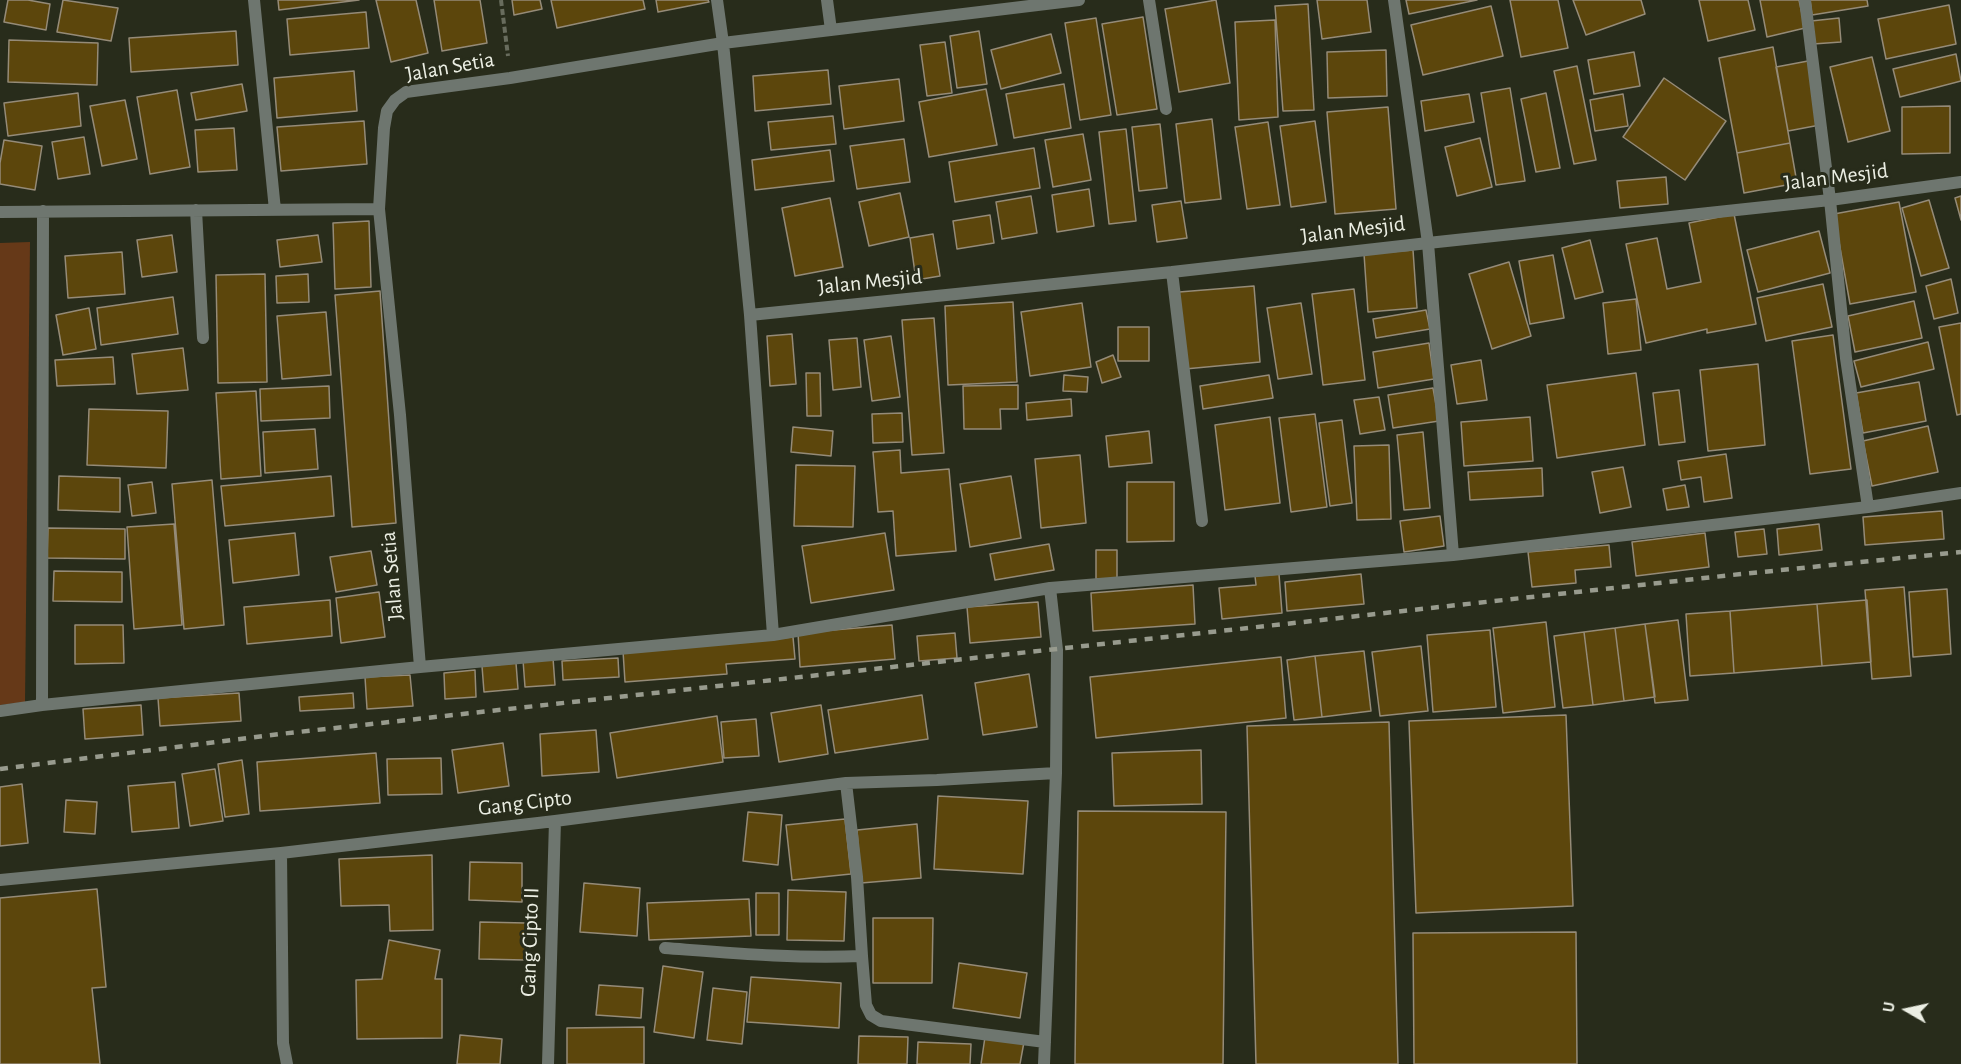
<!DOCTYPE html>
<html>
<head>
<meta charset="utf-8">
<style>
	body { margin:0 }
	#map { position:relative; width:1961px; height:1064px; overflow:hidden; background:#282c1b; font-family:"Alegreya Sans",sans-serif }
	canvas { display:block }
	.north { position:absolute; left:1877px; top:980px; width:60px; height:60px; -webkit-text-stroke:4px #282c1b; paint-order:stroke; rotate:279deg; font-size:16px; font-weight:700; line-height:24px; text-align:center; color:#ebeee3 }
	.north::after { content:''; display:block; margin:auto; width:21px; height:27px; background:#ebeee3; clip-path:polygon(50% 0,100% 100%,50% 72%,0 100%) }
</style>
</head>
<body>
<div id="map">
<canvas width="1961" height="1064"></canvas>
<div class="north">U</div>
</div>
<script>
const c = document.querySelector('canvas').getContext('2d');
c.lineJoin = 'round';
function paint(path, color) {
  c.fillStyle = color;
  c.fill(path, 'evenodd');
}
function trace(path, color, width, dash) {
  c.strokeStyle = color;
  c.lineWidth = width;
  c.lineCap = dash ? 'butt' : 'round';
  c.setLineDash(dash || []);
  c.stroke(path);
}
function label(font, color, halo, rows, align = 'center') {
  c.font = font + ' "Alegreya Sans",sans-serif';
  c.lineWidth = 6;
  c.setLineDash([]);
  c.textBaseline = 'middle';
  c.strokeStyle = halo;
  c.fillStyle = color;
  for (const [text, x, y, turn = 0] of rows) {
    c.save();
    c.translate(x, y);
    c.rotate((+turn || 0) * Math.PI / 180);
    c.textAlign = isNaN(turn) ? turn : align;
    if (halo) c.strokeText(text, 0, 0);
    c.fillText(text, 0, 0);
    c.restore();
  }
}
const green = new Path2D(`
	M30 242 25 702 0 705V243Z`);
const building = new Path2D(`
	M8 0H28L50 4 46 30 4 22Z
	M63 0 118 8 111 41 57 32Z
	M278 0H359L279 10Z
	M376 0H416L428 53 391 62Z
	M434 0H480L487 43 442 51Z
	M512 0H540L542 9 514 15Z
	M551 0H643L645 9 557 28Z
	M656 0H708L709 2 658 12Z
	M1216 0 1230 83 1179 92 1165 9Z
	M1317 0H1367L1371 32 1322 39Z
	M1406 0H1477L1409 14Z
	M1510 0H1558L1568 48 1521 57Z
	M1573 0H1641L1645 14 1586 35Z
	M1699 0H1748L1755 30 1708 41Z
	M1760 0H1799L1805 28 1767 37Z
	M1810 0H1867L1868 6 1812 15Z
	M1308 4 1314 110 1283 111 1275 6Z
	M1949 5 1956 44 1886 59 1878 19Z
	M1491 6 1503 56 1423 75 1411 25Z
	M366 12 369 48 290 55 287 19Z
	M1143 17 1157 109 1117 115 1102 24Z
	M1096 18 1111 115 1080 120 1065 23Z
	M1839 18 1841 42 1813 44 1811 21Z
	M1275 20 1278 117 1239 120 1235 22Z
	M236 31 238 65 131 72 129 38Z
	M979 31 987 84 957 88 950 36Z
	M1051 34 1061 73 1001 89 991 50Z
	M9 40 98 43 97 85 8 82Z
	M945 42 952 93 927 96 920 45Z
	M1773 47 1790 143 1737 153 1719 58Z
	M1386 50 1387 96 1328 98 1327 52Z
	M1634 52 1640 86 1594 94 1588 60Z
	M1956 54 1961 81 1900 97 1893 69Z
	M1872 57 1890 131 1848 142 1830 67Z
	M1808 61 1820 125 1788 131 1776 67Z
	M1577 66 1596 160 1574 164 1554 71Z
	M828 70 831 104 755 111 753 76Z
	M354 71 357 111 277 118 274 78Z
	M1664 78 1726 121 1685 180 1623 137Z
	M899 79 904 121 844 129 839 86Z
	M242 84 247 111 196 120 191 93Z
	M1064 84 1071 128 1014 138 1006 94Z
	M1510 88 1525 181 1496 185 1481 93Z
	M986 89 997 145 929 157 919 102Z
	M177 90 190 167 150 174 137 97Z
	M78 93 81 126 8 136 4 103Z
	M1546 93 1560 168 1536 172 1521 99Z
	M1469 94 1474 122 1425 131 1421 101Z
	M1623 94 1628 126 1595 131 1590 100Z
	M125 100 137 159 102 166 90 106Z
	M1950 106V153L1902 154V107Z
	M1388 107 1396 209 1335 214 1327 112Z
	M833 116 836 144 771 150 768 122Z
	M1212 119 1221 199 1185 203 1176 124Z
	M364 121 367 164 281 171 277 127Z
	M1315 121 1326 202 1291 207 1280 126Z
	M1268 122 1280 205 1247 209 1235 127Z
	M1160 124 1167 188 1139 191 1132 127Z
	M234 128 237 170 198 172 195 130Z
	M1126 129 1136 221 1109 224 1099 132Z
	M1083 134 1091 180 1053 187 1045 140Z
	M84 137 90 174 58 179 52 142Z
	M1480 138 1492 187 1457 196 1445 147Z
	M904 139 910 182 857 189 850 146Z
	M4 140 42 146 35 190 0 184V163Z
	M1790 143 1797 183 1744 193 1737 153Z
	M1034 148 1040 188 955 202 949 162Z
	M830 150 834 181 755 190 752 160Z
	M1666 177 1668 204 1620 208 1617 181Z
	M1089 189 1094 226 1057 232 1052 195Z
	M900 193 909 237 869 246 859 202Z
	M1031 196 1037 233 1002 239 996 202Z
	M1961 196V220L1955 198Z
	M830 198 843 267 795 276 782 208Z
	M1929 200 1949 268 1921 276 1902 208Z
	M1181 201 1187 238 1157 242 1152 205Z
	M1899 202 1916 292 1850 304 1834 214Z
	M1734 214 1756 324 1707 333V329L1646 343 1626 244 1657 238 1667 289 1701 282 1689 223Z
	M990 215 994 243 957 249 953 221Z
	M369 221 371 287 335 289 333 223Z
	M1819 231 1830 273 1758 292 1747 250Z
	M933 234 940 276 916 280 910 238Z
	M172 235 177 272 142 277 137 240Z
	M318 235 322 262 280 267 277 240Z
	M1590 240 1603 292 1575 299 1562 248Z
	M1413 250 1417 308 1368 312 1364 254Z
	M122 252 125 294 68 298 65 256Z
	M1553 255 1564 318 1530 324 1519 261Z
	M1509 262 1531 336 1492 349 1469 274Z
	M265 274 267 382 218 383 216 275Z
	M308 274 309 302 277 303 276 276Z
	M1951 279 1958 313 1934 319 1926 286Z
	M1823 284 1832 327 1766 341 1757 298Z
	M1254 286 1260 362 1185 369 1179 292Z
	M1354 289 1365 380 1323 385 1312 294Z
	M380 291 396 523 352 527 335 295Z
	M173 297 178 334 101 345 97 308Z
	M1636 299 1641 350 1608 354 1603 303Z
	M1914 301 1922 338 1855 352 1848 316Z
	M1013 302 1017 382 948 385 945 306Z
	M1082 303 1091 367 1030 376 1021 312Z
	M1301 303 1312 374 1278 379 1267 308Z
	M89 308 96 349 63 355 56 315Z
	M1426 310 1430 329 1376 338 1373 319Z
	M326 312 331 375 282 379 277 316Z
	M934 318 944 453 912 455 902 320Z
	M1961 323V414L1957 415 1939 327Z
	M1118 327H1149V361H1118Z
	M792 334 796 384 770 386 767 336Z
	M1833 335 1851 469 1810 474 1792 341Z
	M891 336 900 397 872 401 864 340Z
	M857 338 861 387 833 390 829 340Z
	M1928 342 1934 369 1861 387 1854 361Z
	M1429 343 1434 379 1378 388 1373 352Z
	M183 348 188 390 137 394 132 354Z
	M1113 355 1121 377 1102 383 1096 362Z
	M113 357 115 384 57 386 55 360Z
	M1481 360 1487 400 1457 404 1451 365Z
	M1758 364 1765 445 1708 451 1700 370Z
	M806 373H820L821 416H807Z
	M1636 373 1645 445 1557 458 1547 385Z
	M1064 375 1088 377 1087 392 1063 391Z
	M1269 375 1273 398 1203 409 1200 386Z
	M1919 382 1926 421 1863 433 1856 393Z
	M1018 385V409H1000L1001 429H964L963 386Z
	M329 386 330 418 261 421 260 389Z
	M1433 388 1439 421 1393 428 1388 395Z
	M1679 390 1685 442 1659 445 1653 393Z
	M256 391 261 476 221 479 216 393Z
	M1379 397 1385 430 1360 434 1354 400Z
	M1071 399 1072 416 1027 420 1026 403Z
	M89 409 168 411 166 468 87 465Z
	M902 413 903 442 873 443 872 414Z
	M1315 414 1327 507 1291 512 1279 418Z
	M1270 417 1280 503 1225 510 1215 425Z
	M1530 417 1533 461 1464 466 1461 422Z
	M1342 420 1352 503 1330 506 1319 423Z
	M1928 426 1938 472 1872 486 1863 441Z
	M793 427 833 431 831 456 791 452Z
	M315 429 318 469 265 473 263 432Z
	M1149 431 1152 463 1109 467 1106 436Z
	M1423 432 1430 508 1404 510 1397 435Z
	M1389 445 1391 519 1357 520 1354 446Z
	M900 450 901 473 949 469 956 551 896 556 893 511 878 512 873 452Z
	M1726 454 1732 498 1704 502 1701 477 1681 480 1678 461Z
	M1080 455 1086 523 1041 528 1035 459Z
	M796 465 855 466 853 527 794 526Z
	M1623 467 1631 507 1600 513 1592 472Z
	M1542 468 1543 496 1470 500 1468 472Z
	M59 476 120 478V512L58 510Z
	M331 476 334 516 225 526 221 486Z
	M1011 476 1021 538 970 547 960 484Z
	M212 480 224 625 184 629 172 484Z
	M152 482 156 513 132 516 128 485Z
	M1127 482H1174V541L1127 542Z
	M1685 485 1689 507 1667 510 1663 489Z
	M1942 511 1944 539 1865 545 1863 517Z
	M1440 516 1444 546 1404 552 1400 521Z
	M174 524 182 625 134 629 127 527Z
	M1819 524 1822 550 1779 555 1777 529Z
	M48 528 125 529V559L47 558Z
	M1764 529 1767 554 1738 557 1735 532Z
	M295 533 299 575 233 583 229 540Z
	M885 533 894 590 811 603 802 546Z
	M1705 533 1709 567 1636 576 1632 542Z
	M1049 544 1054 570 995 580 990 554Z
	M1609 545 1611 567 1575 570 1576 583 1532 587 1528 552Z
	M1096 550H1117V579H1096Z
	M371 551 377 585 336 592 330 557Z
	M54 571 122 572V602L53 601Z
	M1279 574 1282 613 1222 619 1219 588 1256 585 1255 576Z
	M1361 574 1364 604 1287 611 1285 582Z
	M1193 585 1195 624 1093 631 1091 593Z
	M1904 587 1911 676 1872 679 1865 590Z
	M1947 589 1951 654 1913 657 1909 592Z
	M379 592 385 637 341 643 336 598Z
	M330 600 332 636 247 644 244 607Z
	M1867 600 1871 662 1822 666 1817 604Z
	M1038 602 1041 637 970 643 967 607Z
	M1817 604 1822 666 1734 673 1730 611Z
	M1730 611 1734 673 1690 676 1686 614Z
	M1678 620 1688 700 1655 703 1645 624Z
	M1546 622 1555 707 1503 713 1493 628Z
	M1645 624 1655 697 1624 701 1615 628Z
	M75 625H123L124 663 75 664Z
	M892 625 895 659 800 667 798 633Z
	M1615 628 1624 701 1593 705 1584 632Z
	M1490 630 1496 707 1433 712 1427 635Z
	M1584 632 1593 705 1563 708 1554 636Z
	M955 633 957 658 919 661 917 636Z
	M793 637 795 659 726 664 727 674 625 682 623 651Z
	M1421 646 1428 711 1380 716 1372 652Z
	M1364 651 1371 711 1322 717 1315 656Z
	M1315 656 1322 717 1294 720 1287 660Z
	M1281 657 1286 718 1096 738 1090 677Z
	M553 658 555 685 525 687 523 660Z
	M618 658 619 677 563 680 562 661Z
	M516 663 518 689 484 692 482 666Z
	M475 670 476 697 445 699 444 673Z
	M1029 674 1037 727 983 735 975 683Z
	M410 675 413 706 367 709 365 677Z
	M239 693 241 721 160 726 158 698Z
	M353 693 354 708 300 711 299 697Z
	M922 695 928 739 835 753 828 710Z
	M141 705 143 735 85 739 83 709Z
	M821 705 828 754 779 762 771 713Z
	M1566 715 1573 906 1416 913 1409 721Z
	M717 716 723 762 617 778 610 733Z
	M756 719 759 756 724 758 721 722Z
	M1389 722 1398 1064H1256L1247 726Z
	M596 730 599 772 542 776 540 734Z
	M503 743 509 786 458 793 452 750Z
	M1201 750 1202 804 1114 806 1112 753Z
	M376 753 380 803 260 811 257 762Z
	M441 758 442 794 388 795 387 759Z
	M242 760 249 814 225 817 218 764Z
	M215 769 223 821 190 826 182 774Z
	M175 782 179 828 132 832 128 786Z
	M22 784 28 843 0 846V787Z
	M938 796 1028 801 1023 874 934 869Z
	M66 800 97 802 95 834 64 832Z
	M1078 811 1226 812 1223 1064H1075Z
	M748 812 782 815 778 865 743 861Z
	M845 819 851 874 792 880 786 825Z
	M917 824 921 878 861 883 857 830Z
	M432 855 433 930 390 931 389 905 341 906 339 859Z
	M470 862 522 863V902L469 900Z
	M584 883 640 888 637 936 580 932Z
	M97 889 106 987 92 988 100 1064H0V898Z
	M788 890 846 892 844 941 787 940Z
	M756 893H779V935H756Z
	M749 899 751 936 649 940 647 903Z
	M873 918H933L932 983H873Z
	M480 922 526 923 525 960 479 959Z
	M1576 932 1577 1064H1414L1413 933Z
	M389 940 440 950 435 979H442V1038L357 1039 356 980 382 979Z
	M959 963 1027 973 1020 1018 953 1008Z
	M663 966 703 972 694 1038 654 1032Z
	M751 977 841 983 839 1028 747 1022Z
	M599 985 643 988 641 1018 596 1015Z
	M713 988 747 992 742 1044 707 1040Z
	M644 1027V1064H567V1028Z
	M460 1035 502 1039 500 1064H457Z
	M859 1036 908 1037 907 1064H858Z
	M985 1037 1024 1042 1020 1064H981Z
	M918 1042 971 1044 970 1064H917Z`);
const path = new Path2D(`
	M501 0 508 56`);
const street = new Path2D(`
	M254 0 275 210
	M717 0 723 43 750 315 773 635
	M827 0 831 30
	M1149 0 1166 109
	M1394 0 1428 243 1453 555
	M1805 0 1830 200 1846 358 1868 507
	M196 210 203 338
	M0 212 379 209
	M1172 272 1202 521
	M750 315 1172 272 1428 243 1830 200 1961 182
	M420 667 400 415 379 209 384 128 387 111 395 100 406 92 510 78 723 43 1079 0
	M42 705 43 211
	M0 711 42 705 420 667 773 635 1050 588 1453 555 1868 507 1961 493
	M846 783 857 877 862 956
	M281 853 283 1043 287 1064
	M0 880 281 853 555 821 846 783 937 780 1056 773
	M665 948C731 953 796 959 862 956L866 1005 871 1015 881 1021 1045 1042
	M548 1064 555 821
	M1044 1064 1056 773 1057 650 1050 588`);
const rail = new Path2D(`
	M0 769 280 734 1732 575 1961 552`);
const streetNames = [
	["Jalan Setia",450,67,-10],
	["Jalan Mesjid",1836,177,-7],
	["Jalan Mesjid",1353,230,-7],
	["Jalan Mesjid",870,282,-6],
	["Jalan Setia",392,576,-95],
	["Gang Cipto",525,803,-7],
	["Gang Cipto II",530,942,-88]
];
paint(green, '#663918');
paint(building, '#5c460c');
trace(building, '#958b78', 1.5);
trace(path, '#686c5d', 4, [6, 3]);
trace(street, '#6e766f', 12);
trace(rail, '#989b8e', 4.5, [8, 8]);
label('22px', '#ebeee3', '#282c1b', streetNames);
</script>
</body>
</html>
